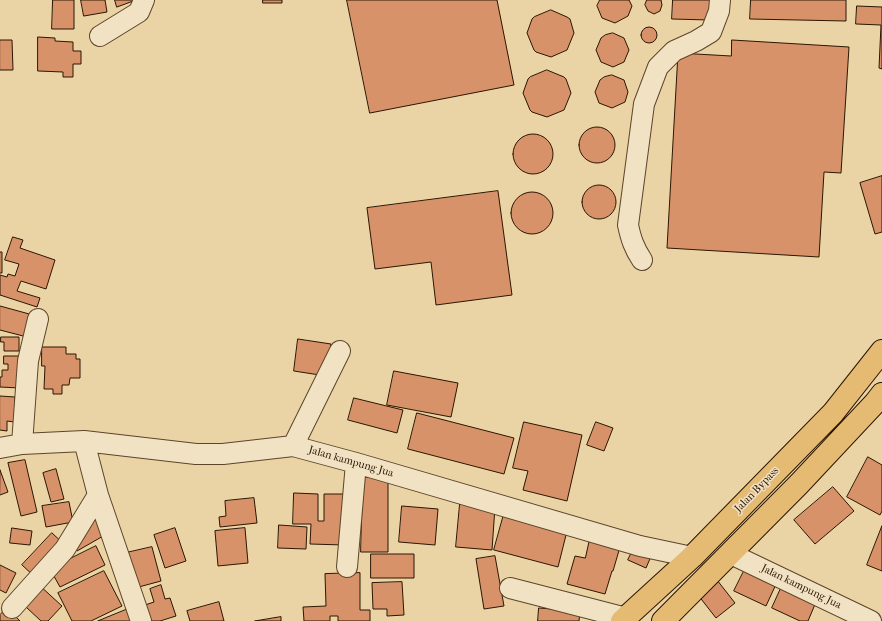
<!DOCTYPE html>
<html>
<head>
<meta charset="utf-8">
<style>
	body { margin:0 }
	canvas { display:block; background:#ead3a4 }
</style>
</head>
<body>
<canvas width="882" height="621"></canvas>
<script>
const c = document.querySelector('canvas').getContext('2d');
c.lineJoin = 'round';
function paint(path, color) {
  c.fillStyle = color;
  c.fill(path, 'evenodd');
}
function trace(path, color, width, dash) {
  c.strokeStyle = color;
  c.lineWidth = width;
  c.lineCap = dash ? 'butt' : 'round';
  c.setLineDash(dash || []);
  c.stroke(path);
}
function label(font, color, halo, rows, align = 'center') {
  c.font = font + ' "IM FELL French Canon",serif';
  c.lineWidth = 3;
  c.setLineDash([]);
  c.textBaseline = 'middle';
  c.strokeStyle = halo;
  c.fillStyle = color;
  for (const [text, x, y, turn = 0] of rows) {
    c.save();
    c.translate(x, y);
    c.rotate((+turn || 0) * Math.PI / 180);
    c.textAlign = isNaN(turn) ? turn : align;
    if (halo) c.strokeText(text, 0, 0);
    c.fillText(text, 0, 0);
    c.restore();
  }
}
const building = new Path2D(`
	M53 0H74V29H52Z
	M81 0H105L107 12 84 16Z
	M115 0H136L117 7Z
	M263 0H282V3H263Z
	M347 0H497L514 85 370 113Z
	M600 0H629L632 6 628 16 615 23 602 18 597 6Z
	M647 0H661L662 5 660 11 654 14 648 11 645 5Z
	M673 0H710L709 20 672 19Z
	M751 0H846V21L750 19Z
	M857 6 882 7V69L879 68 881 25 856 24Z
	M551 10 567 17 570 19 574 33 567 50 551 57 536 52 534 50 527 33 532 19 534 17Z
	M641 35a8 8 0 1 1 16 0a8 8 0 1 1-16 0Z
	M613 33 624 38 629 50 624 62 613 67 601 62 596 50 601 38 605 35Z
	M38 37 55 38V41L73 42V51H81V64H73V77H63V72L38 71Z
	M0 40H12L13 70H0Z
	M732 40 849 47 841 173 824 172 819 257 667 248 678 53 731 56Z
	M547 70 564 77 566 79 571 93 564 110 547 117 532 112 530 110 523 93 528 79 530 77Z
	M612 75 624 80 628 92 625 102 612 108 599 103 595 92 600 80 604 77Z
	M579 145a18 18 0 1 1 36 0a18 18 0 1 1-36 0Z
	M513 154a20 20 0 1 1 40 0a20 20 0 1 1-40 0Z
	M882 176V232L875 234 860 183Z
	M582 202a17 17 0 1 1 34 0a17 17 0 1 1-34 0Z
	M498 191 512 295 436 305 431 262 375 269 367 208Z
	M511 213a21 21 0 1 1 42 0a21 21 0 1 1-42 0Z
	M13 237 23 240 20 248 55 260 46 289 21 281 17 291 40 298 37 307 0 295V275L7 277 8 274 15 276 19 264 5 260Z
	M0 252H2V273H0Z
	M0 306 33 315 27 337 0 330Z
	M1 337H19V351H4V342H1Z
	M298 339 331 344 326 376 294 371Z
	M42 347H66V354H76V359H80V378H70L69 385H62V394H53V389H44L45 366H42Z
	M4 356H21L20 388 0 387V377H2V370H8V364H4Z
	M394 371 458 383 451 417 387 405Z
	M0 396 15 397 14 422 7 421V431L0 430Z
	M354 398 403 410 397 433 348 420Z
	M417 413 514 438 504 474 408 449Z
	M524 422 582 435 567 501 523 490 528 471 513 468Z
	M596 422 613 428 604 451 587 445Z
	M868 457 882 465V511L880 515 847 497Z
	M25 460 37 512 21 516 8 463Z
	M56 469 64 499 51 502 43 473Z
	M0 470 8 492 0 495Z
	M363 477H388V552H361Z
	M833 487 854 511 815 544 794 520Z
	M294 493 318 494V521H324V494H347L344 545 310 544 311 524H293Z
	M254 498 257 523 220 527 219 517 226 516 225 501Z
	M69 502 73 522 46 527 42 506Z
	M460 504 495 507 492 550 456 547Z
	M402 506 438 509 435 545 399 542Z
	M504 514 567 531 558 567 494 550Z
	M96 519 105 535 77 551 73 544 85 537 80 528Z
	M279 525 307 527 306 549 278 548Z
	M882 526V571L867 565Z
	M12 528 32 531 30 545 10 543Z
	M175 528 186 561 165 568 154 535Z
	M245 528 248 563 218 566 215 531Z
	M52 533 65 545 35 577 22 565Z
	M590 539 620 547 613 571H612L605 594 567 584 575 556 585 558Z
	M96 546 105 565 60 587 50 569Z
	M635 546 652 554 646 568 628 560Z
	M152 547 161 581 135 588 126 553Z
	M371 554H414V578H371Z
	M495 556 504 606 484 609 476 559Z
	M0 565 16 573 6 593 0 590Z
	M746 567 777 582 766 606 734 591Z
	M104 571 122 606 91 621H72L58 593Z
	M360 573V610H370V621H338V616H330V621H304L303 607 326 606 325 574Z
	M717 580 735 603 716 618 698 595Z
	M402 582 404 615 387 616V609H373L372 583Z
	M38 584 62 606 48 621H41L26 607 33 600 27 594Z
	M161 585 165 599 170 598 176 616 160 621H144L139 607 154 602 150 589Z
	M782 586 816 602 808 621H800L772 608Z
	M219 602 224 621H190L187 611Z
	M7 608 20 621H0V615Z
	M539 608 580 611 579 621H538Z
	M128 609 133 621H98Z
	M281 617V621H255Z`);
const minor = new Path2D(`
	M100 36 139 12 144 0
	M642 260C634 248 631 239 628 225L644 104 658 67 674 51 696 41 711 32 719 11 720 0
	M84 441 98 495
	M22 444 28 361 38 319
	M293 446 340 351
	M0 448 22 444 84 441 196 454H223L293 446 356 463 640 546 692 557
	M731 554 871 621
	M347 567 356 463
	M510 588 626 618
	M12 608 65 549 98 495 141 621`);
const highway = new Path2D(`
	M622 621 692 557 833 413 882 351
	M663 621 799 484 875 403 882 394`);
const streetNames = [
	["Jalan kampung Jua",351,462,16],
	["Jalan Bypass",757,490,-46],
	["Jalan kampung Jua",801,587,26]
];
paint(building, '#d79269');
trace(building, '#2c1602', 1);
trace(minor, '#5c452a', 22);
trace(highway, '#2c1602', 24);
trace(minor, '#f1e2c4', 20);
trace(highway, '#e5ba72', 22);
label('11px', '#2c1602', '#f1e2c4', streetNames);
</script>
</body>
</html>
